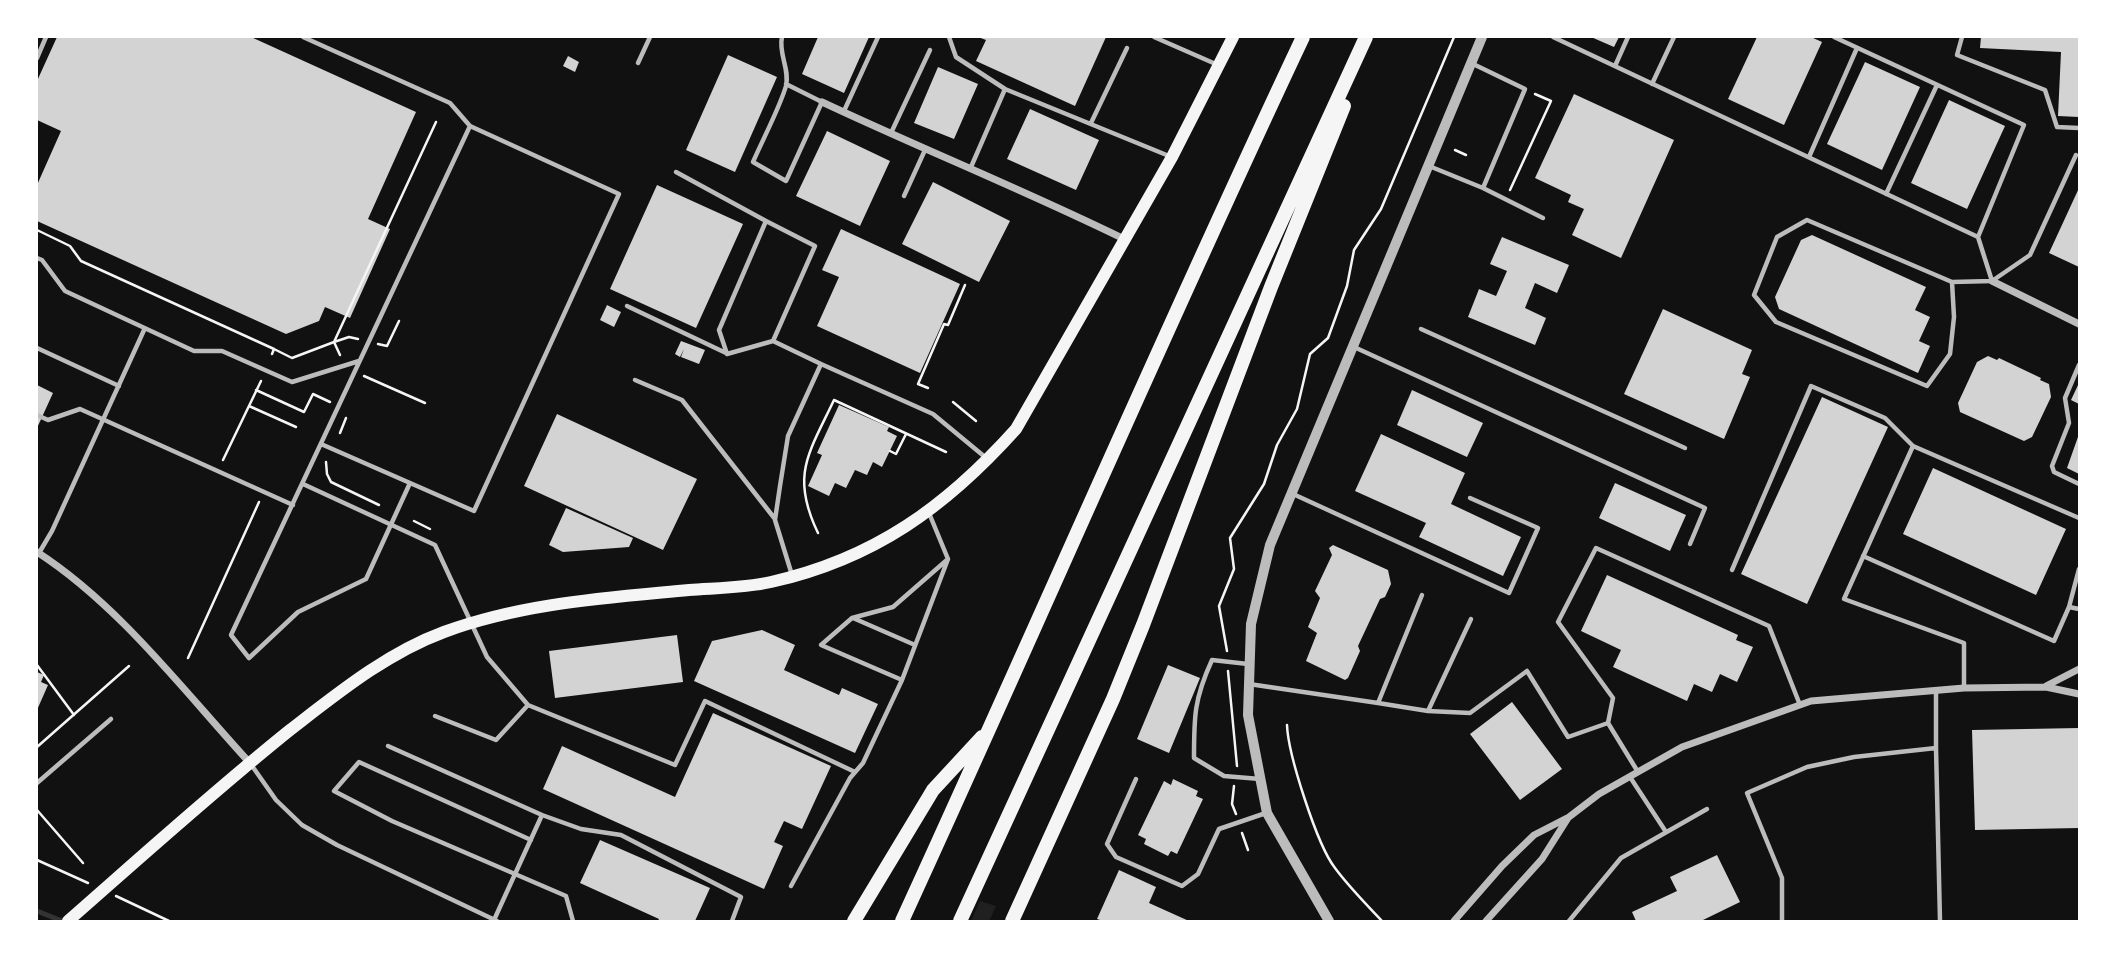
<!DOCTYPE html>
<html>
<head>
<meta charset="utf-8">
<style>
	body { margin:0 }
	#map { position:relative; width:2116px; height:958px; overflow:hidden; background:#111; font-family:Lato,sans-serif }
	canvas { display:block }
	.frame { position:absolute; inset:0; border:38px solid #fff; pointer-events:none }
</style>
</head>
<body>
<div id="map">
<canvas width="2116" height="958"></canvas>
<div class="frame"></div>
</div>
<script>
const c = document.querySelector('canvas').getContext('2d');
c.lineJoin = 'round';
function paint(path, color) {
  c.fillStyle = color;
  c.fill(path, 'evenodd');
}
function trace(path, color, width, dash) {
  c.strokeStyle = color;
  c.lineWidth = width;
  c.lineCap = dash ? 'butt' : 'round';
  c.setLineDash(dash || []);
  c.stroke(path);
}
const green = new Path2D(`
	M980 901 996 906 989 921H971Z`);
const stream = new Path2D(`
	M37 911 62 921`);
const building = new Path2D(`
	M57 37H251L416 112 368 219 390 229 350 318 325 307 319 321 286 334 37 221V185L61 131 37 120V81Z
	M818 37H869L844 93 802 74Z
	M978 37H1106L1075 106 976 61 986 40Z
	M1591 37H1619L1614 47Z
	M1757 37H1811L1822 42 1784 125 1728 99Z
	M1981 37H2079V117L2058 116 2061 52 1980 48Z
	M728 55 777 77 735 172 686 150Z
	M568 56 579 62 575 72 563 66Z
	M1865 62 1920 87 1882 170 1827 144Z
	M938 67 978 84 954 139 914 123Z
	M1574 94 1674 140 1621 258 1572 235 1584 209 1568 202 1571 195 1535 178Z
	M1949 100 2005 126 1967 209 1911 183Z
	M1030 109 1099 140 1076 190 1007 159Z
	M827 131 890 161 860 226 796 196Z
	M933 182 1010 221 979 282 902 244Z
	M657 185 743 224 696 328 610 289Z
	M2079 188V267L2049 253Z
	M841 229 960 284 920 373 817 326 839 277 822 270Z
	M1812 235 1926 287 1915 310 1930 317 1919 341 1930 346 1918 373 1779 309 1775 297 1801 240Z
	M1502 237 1569 265 1557 293 1535 283 1525 308 1546 318 1535 345 1468 317 1479 289 1496 296 1507 271 1490 264Z
	M607 305 621 312 614 327 600 320Z
	M1663 309 1752 350 1742 374 1750 377 1724 439 1624 394Z
	M681 341 705 350 699 364 681 357 684 349 680 357 675 354Z
	M1988 356 1997 360 1999 358 2041 378 2040 380 2049 384 2051 397 2032 437 2024 441 1960 412 1958 403 1977 362Z
	M2079 383V404L2071 400Z
	M37 385 53 393 37 428Z
	M1412 390 1483 423 1467 457 1397 425Z
	M1822 397 1888 427 1807 604 1741 574Z
	M839 405 889 427 887 431 897 436 882 467 873 462 867 475 855 470 846 488 835 483 829 496 808 486 822 455 817 453Z
	M557 414 697 479 663 550 524 486Z
	M1381 434 1465 473 1451 504 1521 537 1503 576 1419 537 1426 523 1355 491Z
	M2079 434V474L2067 468Z
	M1933 468 2066 529 2036 595 1903 534Z
	M1615 483 1686 515 1670 551 1599 518Z
	M566 508 633 538 629 547 563 552 549 545Z
	M1333 545 1388 570 1391 584 1385 597 1380 599 1358 646 1360 651 1348 678 1345 680 1306 661 1317 633 1308 627 1320 598 1315 591 1332 555 1329 548Z
	M1607 575 1738 635 1736 640 1753 647 1737 682 1720 674 1712 692 1694 684 1687 701 1613 667 1621 650 1581 631Z
	M762 630 795 645 784 670 839 695 842 688 878 704 855 753 694 681 712 641Z
	M677 635 683 682 555 698 549 651Z
	M1168 665 1200 678 1169 753 1137 739Z
	M37 672 44 675 41 682 48 685 37 710Z
	M1512 702 1562 769 1520 800 1470 734Z
	M713 713 831 766 802 829 784 821 774 842 783 846 764 889 543 789 562 746 675 797Z
	M2079 728V828L1975 830 1972 730Z
	M1173 779 1198 791 1196 796 1203 799 1177 854 1171 851 1168 856 1144 844 1146 839 1138 835 1164 781 1171 785Z
	M600 840 710 888 695 921H658L659 919 580 883Z
	M1717 855 1740 902 1701 921H1636L1632 912 1677 891 1670 877Z
	M1119 870 1156 887 1149 903 1189 921H1103L1097 919Z`);
const path = new Path2D(`
	M1455 150 1466 155
	M1510 190 1551 101 1535 94
	M37 230 70 246 81 261 274 349
	M334 342 436 122
	M334 342 349 337 358 339
	M378 344 387 346 399 321
	M272 354 274 349 292 358 334 342 340 355
	M364 376 425 403
	M928 388 918 384 944 324 948 325 965 285
	M256 390 304 412 313 394 330 402
	M953 402 976 421
	M249 406 296 427
	M340 433 346 418
	M890 451 896 454 906 434
	M223 460 261 381
	M326 462 327 474 331 482 379 505
	M414 521 430 529
	M818 533C790 475 809 453 834 400L946 452
	M1227 651 1219 606 1234 569 1230 538 1264 484 1277 445 1297 409 1310 354 1328 338 1347 286 1354 250 1381 209 1454 37
	M188 658 259 502
	M37 665 74 715
	M1228 671 1237 766
	M1287 725C1288 754 1317 845 1335 868 1349 887 1366 904 1382 921
	M37 747 129 666
	M1234 786 1232 804 1236 814
	M37 810 83 863
	M1242 833 1248 850
	M37 860 88 883
	M116 896 169 921`);
const service = new Path2D(`
	M303 37 450 103 470 126 231 635 249 658 298 612 366 579 410 483
	M782 37C778 53 790 69 786 86 780 107 762 141 753 162L786 181 822 102 786 84
	M949 37 956 57 1005 89 971 167
	M1154 37 1218 65
	M1553 37 1978 237 2024 125 1834 37
	M1962 37 1957 55 2045 90 2057 127 2079 128
	M37 58 46 37
	M638 63 650 37
	M1615 66 1628 37
	M1652 84 1674 37
	M1005 89 1169 156
	M844 111 878 37
	M1091 123 1127 48
	M891 133 930 50
	M1809 157 1857 48
	M1429 166 1483 188 1525 89 1471 63
	M676 172 766 221
	M1483 188 1543 218
	M1886 194 1937 85
	M904 196 925 150
	M1978 237 1992 281
	M37 258 42 260 65 291 194 351H222L292 382 359 361
	M1952 282 1954 317 1950 354 1927 386 1776 322 1754 295 1777 237 1807 220 1952 282 1992 281 2030 255 2076 155
	M627 306 726 353
	M1421 329 1685 448
	M773 341 727 354 719 330 766 221 815 246 773 341 821 364
	M1354 347 1705 508 1690 544
	M37 348 119 386
	M2079 365 2065 398 2069 423 2052 466 2054 472 2079 484
	M635 380 682 400 775 519
	M37 415 48 420 80 409 293 505
	M321 444 474 511 619 194 470 126
	M303 484 435 545 487 657 528 705 675 765 705 701 855 772
	M1293 494 1509 593 1538 528 1470 498
	M929 513 948 559 902 680 821 645 852 618 893 607 948 559
	M39 553 52 531 145 328
	M1863 556 2054 641 2069 607 2079 569
	M1732 570 1811 386 1885 418 1913 446
	M792 575 775 520 780 486 788 436 821 364 933 414 985 457
	M2069 607 2079 609
	M853 618 915 645
	M1248 664 1212 660C1194 699 1194 717 1194 758L1224 776 1260 779
	M1249 684 1378 703 1422 595
	M1964 688V643L1844 599 1913 446 2079 518
	M1378 703 1428 711 1471 619
	M1428 711 1470 713 1527 671 1568 737 1608 723 1638 772
	M435 716 496 740 528 705
	M1608 723 1613 698 1558 622 1596 548 1769 626 1800 705
	M388 746 542 815 494 920
	M1936 748V690
	M250 763 276 800 302 825 337 845 497 921
	M1630 777 1666 832
	M1136 779 1107 844 1116 857 1182 886 1198 874 1219 829 1266 813
	M37 783 111 719
	M542 815 581 829 621 835 741 897 732 921
	M531 840 359 762 334 791 392 821 566 896 573 921
	M791 886 850 778 863 763 902 680
	M1569 921 1621 858 1707 809
	M1782 921V878L1747 793 1807 767 1854 757 1936 748 1940 921`);
const minor = new Path2D(`
	M822 102C922 149 1024 190 1124 239
	M1992 281 2079 324
	M37 552C119 605 183 690 249 762
	M2046 686 2079 669
	M1454 921 1502 866 1534 835 1569 817 1599 794 1682 747 1811 701 1964 688 2046 687 2079 694
	M1486 921 1542 859 1568 818`);
const tertiary = new Path2D(`
	M1329 921 1267 813 1248 715 1251 624 1270 545 1482 37`);
const primary = new Path2D(`
	M68 921C141 857 214 791 290 730 338 693 387 653 444 632 523 603 606 598 689 590 716 588 745 588 771 582 874 559 946 507 1016 429L1172 157 1233 37`);
const motorway = new Path2D(`
	M854 921 933 790 982 737
	M902 921C1037 627 1165 329 1303 37
	M960 921 1366 37
	M1012 921 1113 699 1143 625 1271 287 1344 106`);
paint(green, '#202020');
trace(stream, '#333', 5);
paint(building, '#d3d3d3');
trace(path, '#f5f5f5', 2.5);
trace(service, '#bcbcbc', 4.5);
trace(minor, '#bcbcbc', 7);
trace(tertiary, '#bcbcbc', 10);
trace(primary, '#f5f5f5', 12);
trace(motorway, '#f5f5f5', 14);
</script>
</body>
</html>
